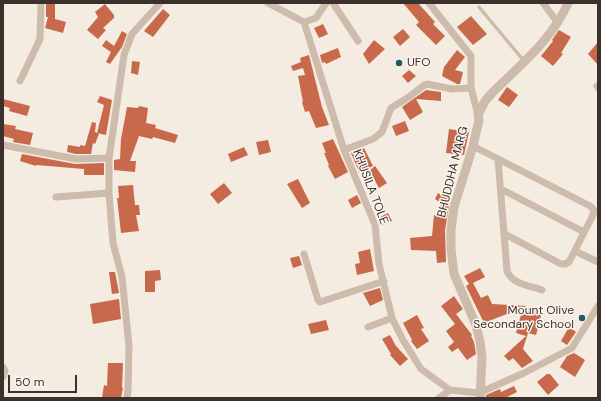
<!DOCTYPE html>
<html>
<head>
<meta charset="utf-8">
<style>
	body { margin:0 }
	#map { position:relative; width:601px; height:401px; overflow:hidden; background:#f4ebe1; font-family:"DM Sans",sans-serif }
	canvas { display:block }
	.frame { position:absolute; inset:0; border:4px solid #3b302b; pointer-events:none }
	.scale { position:absolute; left:8px; top:375px; width:69px; height:18px; box-sizing:border-box; border:2px solid #3b302b; border-top:0; padding-left:5px; font-size:12px; line-height:14px; white-space:nowrap; color:#3b302b; -webkit-text-stroke:3px #fbf5ee; paint-order:stroke }
</style>
</head>
<body>
<div id="map">
<canvas width="601" height="401"></canvas>
<div class="frame"></div>
<div class="scale">50 m</div>
</div>
<script>
const c = document.querySelector('canvas').getContext('2d');
c.lineJoin = 'round';
function paint(path, color) {
  c.fillStyle = color;
  c.fill(path, 'evenodd');
}
function trace(path, color, width, dash) {
  c.strokeStyle = color;
  c.lineWidth = width;
  c.lineCap = dash ? 'butt' : 'round';
  c.setLineDash(dash || []);
  c.stroke(path);
}
function label(font, color, halo, rows, align = 'center') {
  c.font = font + ' "DM Sans",sans-serif';
  c.lineWidth = 3;
  c.setLineDash([]);
  c.textBaseline = 'middle';
  c.strokeStyle = halo;
  c.fillStyle = color;
  for (const [text, x, y, turn = 0] of rows) {
    c.save();
    c.translate(x, y);
    c.rotate((+turn || 0) * Math.PI / 180);
    c.textAlign = isNaN(turn) ? turn : align;
    if (halo) c.strokeText(text, 0, 0);
    c.fillText(text, 0, 0);
    c.restore();
  }
}
const building = new Path2D(`
	M46 3H55V19L66 22 63 33 45 28 48 17H46Z
	M403 3H418L435 22 433 24 445 36 436 45 416 25 419 22Z
	M105 4 114 15V18L103 28 106 30 98 39 87 30 98 17 95 12Z
	M163 9 170 15 153 37 144 31Z
	M471 16 487 34 473 45 457 27Z
	M323 24 328 34 319 38 314 28Z
	M403 29 410 37 400 46 393 37Z
	M559 30 571 37 561 53 563 54 553 66 541 56 553 41 552 40Z
	M122 31 127 34 122 47 110 64 106 62 111 52 102 46 106 40 114 46Z
	M374 40 385 49 369 64 363 54Z
	M598 42V65L588 54Z
	M338 48 341 57 326 64 325 62 322 63 320 55Z
	M457 50 465 57 455 70 463 72 460 84H457L442 76 444 67Z
	M309 55 322 107 329 125 316 128 309 111 305 112 302 102H303L298 76 305 75 303 68 293 71 291 66 301 62 300 58Z
	M132 61 140 62 138 75 131 73Z
	M409 70 416 76 408 83 402 76Z
	M507 87 518 95 509 107 498 100Z
	M426 90 441 92V101L416 99 423 112 410 120 402 107Z
	M100 96 112 100 106 135 97 133 104 105 97 102Z
	M3 99 30 106 27 116 9 111 10 108 3 106Z
	M139 106 148 108 146 123 156 125 155 128 178 135 175 143 153 137 152 139 139 136 130 161H136L135 172 114 170V160L120 159 121 139 127 107 138 108Z
	M405 121 409 131 396 136 392 126Z
	M92 122 96 123 95 132 99 134 95 144 93 143 91 154H76L67 152 68 145 80 147V145L85 146Z
	M3 124 16 126 15 129 33 133 30 145 13 142 14 139 3 136Z
	M449 129 469 132 464 155 446 153Z
	M333 139 348 172 335 179 328 166 329 165 324 153H326L322 143Z
	M268 140 271 152 259 155 256 142Z
	M244 147 248 155 231 162 228 154Z
	M364 148 373 166 359 172 351 153Z
	M22 154 75 164 104 163V175H84V169L36 165V166L20 161Z
	M375 166 387 183 379 188 374 179 372 181 369 171Z
	M298 179 310 203 302 208 287 184Z
	M224 183 232 193 218 204 210 194Z
	M133 185 135 205H139L140 215H136L139 231 121 233 117 198H119L118 186Z
	M438 193 450 200 445 230 446 262 437 263 436 251 411 250 410 238 432 236 434 215 440 216 441 203 435 199Z
	M357 195 361 203 352 208 348 200Z
	M388 213 392 221 380 226 378 218Z
	M370 249 374 271 357 275 355 264 360 263 358 252Z
	M299 256 302 265 293 268 290 258Z
	M480 268 485 277 473 283 481 298 488 295 492 304 527 306 484 323 466 286 469 284 464 276Z
	M160 270 161 280 155 281V292H145V271Z
	M109 272H115L119 293 112 294Z
	M380 288 383 300 370 306 363 293Z
	M454 296 463 309 456 314 472 335 471 336 474 342 476 354 467 360 458 348 452 352 448 347 454 342 446 331 455 324 441 306Z
	M119 299 121 319 93 324 90 304Z
	M523 307 542 312 536 335 528 333 523 349 533 361 522 368 513 358 509 361 504 356 526 336 516 333Z
	M417 315 424 328 421 329 429 341 417 349 411 341 412 340 403 323Z
	M326 320 329 330 311 334 308 324Z
	M569 327 576 332 567 345 561 341Z
	M390 335 396 346 408 359 400 366 390 355 391 354 382 339Z
	M574 353 585 360 575 377 560 367 567 356Z
	M108 363H123L122 388H123L121 398H102L104 385 107 386Z
	M547 374H550L559 385 548 395 537 382Z
	M514 386 517 392 505 398H486V395L500 389 501 392Z`);
const service = new Path2D(`
	M479 7 524 61`);
const minor = new Path2D(`
	M268 3 304 22
	M333 3 358 41
	M429 3 471 56V88L478 115
	M543 3 558 23
	M304 22 344 150 375 225 379 264 392 318 403 340 421 369 450 390
	M304 22 316 18 326 3
	M20 81 40 39 41 3
	M597 86 598 88
	M3 145 76 159 109 158
	M473 146 590 206 594 210 593 215 569 262 565 264H561L505 234
	M344 150 373 139 382 132 391 108 409 97 423 86 427 84 452 89 471 88
	M498 159 507 271C512 284 530 286 542 290
	M501 189 584 232
	M56 197 109 193
	M575 251 598 262
	M304 254 318 300 320 302 384 281
	M368 327 392 318
	M3 367 5 371 3 377
	M127 398 128 390 129 346 122 277 113 243 109 193V158L124 55 132 34 160 3
	M439 398 450 390 479 393 524 373 572 348 598 306`);
const tertiary = new Path2D(`
	M480 398 482 357 480 341 476 325 454 274 451 249V230L454 207 473 146 479 120 478 115 485 101 492 93C520 65 552 40 568 3`);
const markers = [
	[399,63,4,"#1f5a5e"],
	[582,318,4,"#1f5a5e"]
];
const poiNames = [
	["UFO",407,63],
	["Mount Olive",574,311,"right"],
	["Secondary School",574,325,"right"]
];
const streetNames = [
	["BHUDDHA MARG",453,172,-76],
	["KHUSILA TOLE",370,187,69]
];
paint(building, '#c8694b');
trace(service, '#cdbbac', 3.5);
trace(minor, '#cdbbac', 7);
trace(tertiary, '#cdbbac', 9);
for (const [x, y, r, color] of markers) {
  const dot = new Path2D();
  dot.arc(x, y, r, 0, 2 * Math.PI);
  c.fillStyle = color;
  c.fill(dot);
  trace(dot, '#fbf5ee', 1.5);
}
label('12px', '#3b302b', '#fbf5ee', poiNames, 'left');
label('12px', '#3b302b', '#fbf5ee', streetNames);
</script>
</body>
</html>
